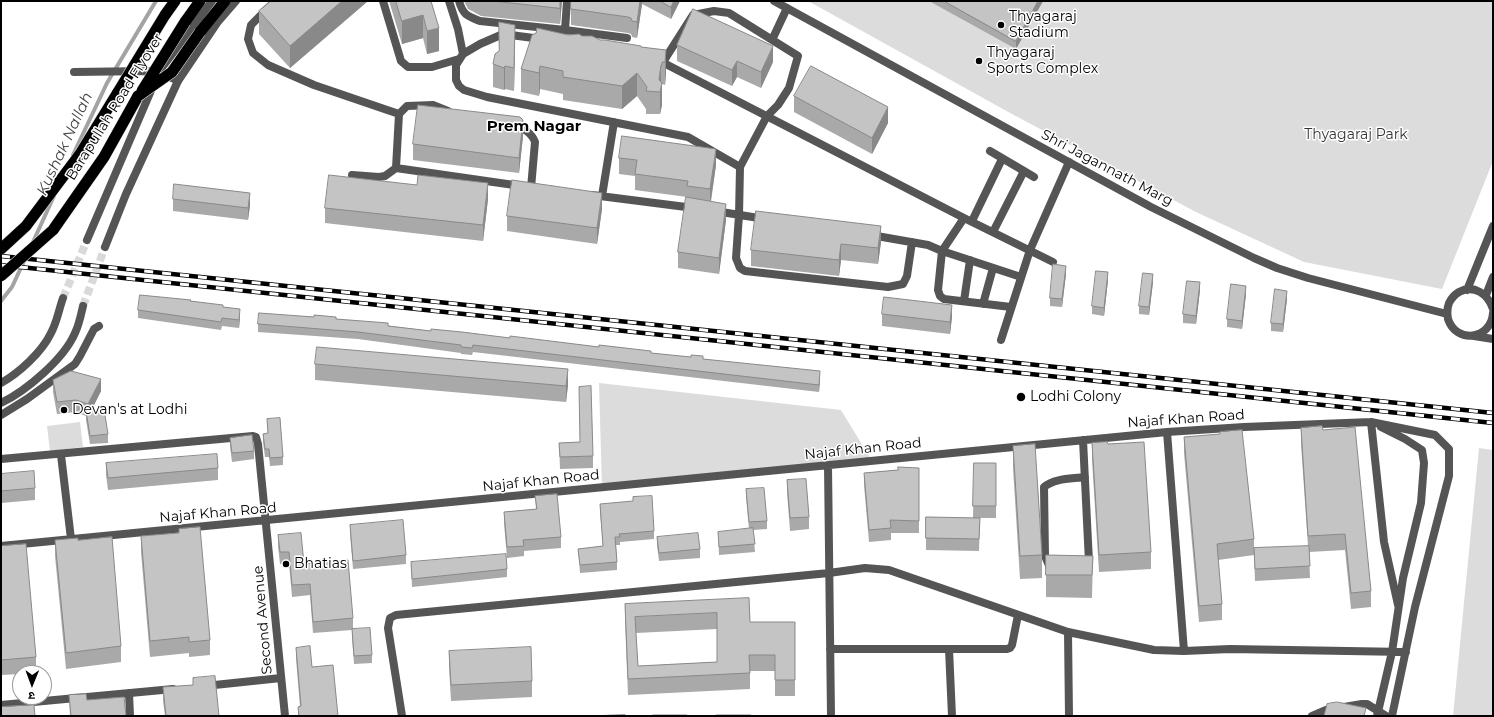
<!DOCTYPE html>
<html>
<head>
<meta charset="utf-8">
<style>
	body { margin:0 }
	#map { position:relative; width:1494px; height:717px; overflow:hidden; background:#fff; font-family:Montserrat,"Noto Sans Devanagari",sans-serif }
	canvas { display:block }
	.frame { position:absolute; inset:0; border:2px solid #000; pointer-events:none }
	.north { position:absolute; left:12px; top:665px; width:40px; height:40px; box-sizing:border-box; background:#fff; border:1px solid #999; border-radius:50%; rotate:181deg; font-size:11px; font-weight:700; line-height:16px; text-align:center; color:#000 }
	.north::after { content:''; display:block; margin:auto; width:14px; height:18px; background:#000; clip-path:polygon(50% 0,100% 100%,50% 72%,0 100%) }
</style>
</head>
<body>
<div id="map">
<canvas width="1494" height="717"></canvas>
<div class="frame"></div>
<div class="north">उ</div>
</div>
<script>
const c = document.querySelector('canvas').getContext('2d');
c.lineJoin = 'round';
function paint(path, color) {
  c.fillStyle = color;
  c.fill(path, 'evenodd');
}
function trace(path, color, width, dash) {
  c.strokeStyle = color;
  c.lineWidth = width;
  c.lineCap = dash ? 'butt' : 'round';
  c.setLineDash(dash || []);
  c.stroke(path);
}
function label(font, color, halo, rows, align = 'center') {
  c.font = font + ' Montserrat,sans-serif';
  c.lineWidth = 3;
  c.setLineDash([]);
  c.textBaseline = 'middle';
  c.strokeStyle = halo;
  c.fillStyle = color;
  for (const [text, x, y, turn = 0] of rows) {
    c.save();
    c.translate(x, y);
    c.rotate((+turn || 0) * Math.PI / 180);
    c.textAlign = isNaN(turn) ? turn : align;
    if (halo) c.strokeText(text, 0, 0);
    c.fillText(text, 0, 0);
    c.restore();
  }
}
const green = new Path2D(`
	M808 1H1493V161L1442 289 1304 262 1196 212 1012 114Z
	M599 383 841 410 872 461 602 488Z
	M80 422 83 447 50 451 47 426Z
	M1479 448 1493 450V716H1453Z`);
const stream = new Path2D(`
	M73 155 107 83 156 1
	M33 242 54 196
	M1 301 12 287 25 259`);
const tertiaryTunnel = new Path2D(`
	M63 298 87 240
	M83 306 105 247`);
const minor = new Path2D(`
	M275 1 251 25 248 39 253 53 268 65 314 85 399 114
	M383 1 401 61 408 67H432L459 59
	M449 1 458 29 463 54
	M459 1C463 15 467 16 480 21L565 30 567 1
	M565 30 627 38
	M541 39 503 34 480 44 463 54 456 65V80L459 86 464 90 487 97 688 137 740 167
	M772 40 787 8
	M656 59 964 218 1053 262
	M663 62 693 15 714 11 729 13 798 56 789 88 778 105 767 116 740 167 739 215 736 258 740 268 745 271 888 287 903 284 907 276 912 242
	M74 72 149 71 159 72 178 81
	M513 125C522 127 532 133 535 142L531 188
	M990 151 1024 171 993 232
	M396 168 399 114 407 106 433 105 448 111
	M1024 171 1034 177
	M352 175 379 177 385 176 396 168 521 186
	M592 195 694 208
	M602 196 614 122
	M715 211 765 219
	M972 221 1002 159
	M871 235 928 245 942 251 964 218
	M964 301 970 260
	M983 304 993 268
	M1011 307 944 299 940 296 938 290 942 251 1021 277
	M1001 340 1030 250 1069 162
	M1 415 27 399 75 364 80 356 94 329 99 326
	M1371 422 1384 542 1398 605
	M1167 432 1184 651
	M1083 440 1089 562 1087 564
	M61 455 71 539
	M1 459 253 436 256 437 258 444 285 716
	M828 466 831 716
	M1 546 1167 432 1244 427 1371 422 1435 435 1449 449V476L1415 607 1392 716
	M1050 568 1045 556 1044 487C1055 478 1071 479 1085 477
	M1068 632 1069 716
	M830 649H1007L1010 648 1012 645 1018 615
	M949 649 952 716
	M205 686 281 678
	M129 693 130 716
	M1 705 173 689
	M402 716 388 628 390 618 396 615 829 573 865 568 889 570 1068 632 1154 650 1184 651 1230 649 1406 652
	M1312 716 1326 710 1362 704H1367L1386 716
	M1377 716 1392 652 1403 578 1421 503 1424 463 1422 450 1405 439 1381 427`);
const tertiary = new Path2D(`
	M774 1 1151 207 1254 258 1277 268 1308 278 1447 314
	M160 70 212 1
	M87 240 153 86
	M105 247 126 194 178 81 217 23 236 1
	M1467 290 1493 226
	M1486 295 1493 277
	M1493 309C1488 294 1474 284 1459 292 1454 295 1451 299 1449 303 1447 308 1447 313 1448 319 1456 344 1491 340 1493 313
	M1474 336 1493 339
	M1 383C19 373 42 352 51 333 57 322 59 309 63 298
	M1 403C26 391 64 359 75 333 79 325 81 315 83 306`);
const trunk = new Path2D(`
	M165 15 175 1
	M185 22 200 1
	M200 32 225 1
	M53 230 104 157 138 96
	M1 249 26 226 80 154 118 92`);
const rail = new Path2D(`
	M1 256 1493 413
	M1 265 1493 423`);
const trunkBridge = new Path2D(`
	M142 91 185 22
	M118 92 165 15
	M138 96 172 72 200 32
	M1 276 53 230`);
const wall = new Path2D(`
	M368 1 290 68 259 34V11Z
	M389 1H431L439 51 427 54 423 38 402 44Z
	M464 1H562L560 24 481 16 472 11 468 9Z
	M571 1H680L671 19 642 4 637 38 632 37 631 34 628 33 571 25Z
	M929 1H1043L1016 49Z
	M568 35 582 36 600 40 641 47 666 50V73L665 85 662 84V105L660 114H646V109L637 96 622 109 563 100V94L540 89 539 96 521 92V69Z
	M677 45 773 62 761 88 737 77 732 86 677 61Z
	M515 48 514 91 505 89 504 90 493 87V64L499 51Z
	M794 96 888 123 872 154 794 112Z
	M523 136 519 173 413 160V144Z
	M619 158 716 165 711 202 726 220 719 274 678 268V252L687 197 635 190V176L619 174Z
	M173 199 250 205 248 220 173 211Z
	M488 199 483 241 325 223V208Z
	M602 209 597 244 507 231V216Z
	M881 226V242L878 264 841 260 839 276 751 266V250Z
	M1066 274 1062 307 1050 306V298Z
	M1108 280 1104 316 1092 314V306Z
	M1153 282 1149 315 1139 314V306Z
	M1200 290 1196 324 1183 323V314Z
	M1246 294 1242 329 1227 327V319Z
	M1287 299 1283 332 1271 331V323Z
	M191 301 223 307 240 317 239 328 222 326 221 330 138 318V310Z
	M882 314 952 317 950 334 882 326Z
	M314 317 336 319 431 331 599 347 703 359 820 379 819 392 473 352 472 355 461 354V353L358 339 258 332V324Z
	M315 364 568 385 566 402 315 380Z
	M53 380 101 391 91 411 108 434V443L90 444 86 420V416L76 412 57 414 53 392Z
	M267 419 283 457V465L270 466 269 457H265L263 442V434L268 433Z
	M1301 428 1323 430 1371 591V607L1351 609 1345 550 1309 552 1310 578 1255 581 1254 555 1218 560 1222 604V620L1199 622 1184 453V437L1254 539V548L1308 546 1301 444Z
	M230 438 254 451V459L232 462 230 446Z
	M580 442 593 456V468L560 469 559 443Z
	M1092 443 1108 444 1151 552V569L1099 572 1092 460Z
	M1013 446 1042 555V578L1020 579 1013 468Z
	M106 463 218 468V480L108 490 106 475Z
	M974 463H996V518H980L979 551 926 550V517L973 518Z
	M919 468V533H891V540L869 542 864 485V473Z
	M1 474 35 488V500L1 503Z
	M787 480 809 517V529L790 531 787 492Z
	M746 489 767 521V529L753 530 755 552 719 555 718 532 749 529 746 497Z
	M535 496 561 537V548L524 551V556L507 558 504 523V512L536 509Z
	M600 504 654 531V539L620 542V545H616L617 562V570L580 573 578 549 603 546 600 512Z
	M350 525 406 555V564L353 569 350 533Z
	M278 535 353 618V629L372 655V663L354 664 352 637V630L313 633 310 595 292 597 289 563 280 564 278 546Z
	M141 536 210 640V655L189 657V653L150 657 141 552Z
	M657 537 700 549V558L659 561 657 545Z
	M55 540H78L121 646V662L66 669 55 556Z
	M1 546 36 657V672L20 673V674L1 675Z
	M1046 555 1093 556 1092 598 1046 597Z
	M411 562 507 569V577L412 587Z
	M749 598 750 622H795V696H775V671H750V689L628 695 625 620V604ZM717 629V662L638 666 636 633Z
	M296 648 312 667 338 716H298V707H300L296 658Z
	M449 651 532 681V697L451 701 449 667Z
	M193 678 219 716H165L163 701V687L193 685Z
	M69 695 87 700 126 716H70Z`);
const shadedWall = new Path2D(`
	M342 1H368L290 68V46Z
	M560 1H562L560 24Z
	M640 1H642V4L637 38V22Z
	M674 1H680L671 19V7Z
	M1038 1H1043L1016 49V41Z
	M423 15V38L402 44V21Z
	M515 25V48L514 91V68Z
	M439 28V51L427 54V31Z
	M773 46V62L761 88V72Z
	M666 50V73L665 85V62Z
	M737 61V77L732 86V70Z
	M661 65V88L659 80Z
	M505 66V89L504 90V68Z
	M540 66V89L539 96V73Z
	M637 73V96L622 109V86Z
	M662 83V105L660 114V92Z
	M888 107V123L872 154V138Z
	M523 120V136L519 173V158Z
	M716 149V165L710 205V189Z
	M488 183V199L483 241V225Z
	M250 193V205L248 220V208Z
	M602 193V209L597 244V228Z
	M726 204V220L719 274V258Z
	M881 226V242L878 264V248Z
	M841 244V260L839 276V260Z
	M1066 266V274L1062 307V299Z
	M1108 272V280L1104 316V308Z
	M1153 274V282L1149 315V307Z
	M1200 282V290L1196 324V316Z
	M1246 286V294L1242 329V321Z
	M1287 291V299L1283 332V324Z
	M952 305V317L950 334V322Z
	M240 309V317L239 328V320Z
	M568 369V385L566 402V386Z
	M820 371V379L819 392V385Z
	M101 379V391L88 417V404Z`);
const building = new Path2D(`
	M271 1H342L290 46 259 11Z
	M396 1H431L439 28 427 31 423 15 402 21Z
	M493 1H560V8Z
	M571 1H640L637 22 632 21 631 18 628 17 571 9Z
	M660 1H674L671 7Z
	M944 1H1038L1016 41Z
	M693 9 773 46 761 72 737 61 732 70 677 45Z
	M499 22 515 25 514 68 505 66 504 68 493 64 495 54 499 51Z
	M537 28 568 35 579 34 582 36H592L600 40H605L641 46V47L666 50 665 62H662V65H661L659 80 662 83 660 92 646 91 647 87 637 73 622 86 563 77V71L540 66 539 73 521 69 532 35 536 33Z
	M811 66 888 107 872 138 794 96Z
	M418 105 520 117 523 120 519 158 413 144Z
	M622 136 716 149 710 189 687 186 688 181 635 174 637 160 619 158Z
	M329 175 417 185 418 175 488 183 483 225 325 208Z
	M512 180 602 193 597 228 507 216Z
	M174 184 250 193 248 208 173 199Z
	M686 197 726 204 719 258 678 252Z
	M756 211 881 226 878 248 841 244 839 260 751 250Z
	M1053 264 1066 266 1062 299 1050 298Z
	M1096 271 1108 272 1104 308 1092 306Z
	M1143 273 1153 274 1149 307 1139 306Z
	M1187 281 1200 282 1196 316 1183 314Z
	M1231 284 1246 286 1242 321 1227 319Z
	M1275 289 1287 291 1283 324 1271 323Z
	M140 295 191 300 190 301 223 305V307L240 309 239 320 222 318 221 322 138 310Z
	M884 297 952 305 950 322 882 314Z
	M259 313 314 317V315L336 317V319L388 323V326L431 331V329L462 332 510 338V336L599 347V345L651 351V353L691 357V355L703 356V359L820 371 819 385 473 345 472 348 461 347V345L358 332 258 324Z
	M317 347 568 369 566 386 315 364Z
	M71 371 101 379 88 404 76 400 57 402 53 380Z
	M591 386 593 456 560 457 559 443 580 442 579 387Z
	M104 409 108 434 90 436 86 411Z
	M280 418 283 457 270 458 269 449H265L263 434 268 433 267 419Z
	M1322 426 1323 430 1355 427 1371 591 1351 593 1345 534 1308 536 1301 428Z
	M1242 430 1254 539 1217 544 1222 604 1199 606 1184 437 1220 434V432Z
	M252 435 254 451 232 453 230 438Z
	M1107 442 1108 444 1144 442 1151 552 1099 555 1092 443Z
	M1035 444 1042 555 1020 556 1013 446Z
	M217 454 218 468 108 478 106 463Z
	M974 463H996V506H973Z
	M898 467 919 468V521L890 520 891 528 869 530 864 473 898 470Z
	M34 471 35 488 1 491V474Z
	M806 479 809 517 790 518 787 480Z
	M764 488 767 521 749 522 746 489Z
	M557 494 561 537 523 540 524 546 507 547 504 512 537 509 535 496Z
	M652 496 654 531 619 534 620 537H615L617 562 580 565 578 549 603 546 600 504 633 501V497Z
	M926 517 980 518 979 539 926 538Z
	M403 520 406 555 353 561 350 525Z
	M200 527 210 640 189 642V637L150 641 141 536 179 533V529Z
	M753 528 755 544 719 547 718 532Z
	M301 533 304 564 348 560 353 618 313 622 310 584 292 585 289 552H280L278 535Z
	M698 533 700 549 659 553 657 537Z
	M112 537 121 646 66 653 55 540 78 538V540Z
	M26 544 36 657 1 660V546Z
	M1309 546 1310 566 1255 569 1254 548Z
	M506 554 507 569 412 579 411 562Z
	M1046 555 1093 556 1092 575H1046Z
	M749 598 750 622H795V680H775V655H749L750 673 628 679 625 604ZM717 613V662L638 666 635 617Z
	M370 628 372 655 354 656 352 629Z
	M310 646 312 667 333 665 338 716H299L298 707 301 706 296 648Z
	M531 647 532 681 451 685 449 651Z
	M215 676 219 716H166L163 687 193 685V678Z
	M86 694 87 700 124 697 126 716H71L69 695Z
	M1337 702 1366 708 1364 716H1324L1327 704Z
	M34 705 35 716H1V707Z
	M625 715V716H590Z
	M653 715H687V716H653Z
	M716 715H751V716H716Z`);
const markers = [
	[1001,25,4,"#000"],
	[979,61,4,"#000"],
	[1021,397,5,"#000"],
	[64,410,4,"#000"],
	[286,564,4,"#000"]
];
const poiNames = [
	["Thyagaraj",1009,17],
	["Stadium",1009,33],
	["Thyagaraj",987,53],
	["Sports Complex",987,69],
	["Lodhi Colony",1030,397],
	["Devan's at Lodhi",72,410],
	["Bhatias",294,564]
];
const streetNames = [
	["Barapullah Road Flyover",115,107,-58],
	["Shri Jagannath Marg",1107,168,28],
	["Najaf Khan Road",1186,419,-4],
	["Najaf Khan Road",863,449,-6],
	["Najaf Khan Road",541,481,-6],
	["Najaf Khan Road",218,513,-5],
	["Second Avenue",263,620,-95]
];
const parkNames = [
	["Thyagaraj Park",1356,135]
];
const neighbourhoodNames = [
	["Prem Nagar",534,127]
];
const waterNames = [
	["Kushak Nallah",65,144,-65]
];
paint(green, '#dcdcdc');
trace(stream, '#a3a3a3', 4);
trace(tertiaryTunnel, '#d9d9d9', 8, [8, 4]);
trace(trunk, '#dbdbdb', 12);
trace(minor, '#555', 8);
trace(tertiary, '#555', 8);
trace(trunk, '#000', 11);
trace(rail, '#000', 4.5);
trace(rail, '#fff', 3, [9]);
trace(trunkBridge, '#dbdbdb', 12, []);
trace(trunkBridge, '#000', 11);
paint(wall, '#a9a9a9');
paint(shadedWall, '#898989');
paint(building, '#c4c4c4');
trace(building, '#898989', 1);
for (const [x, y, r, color] of markers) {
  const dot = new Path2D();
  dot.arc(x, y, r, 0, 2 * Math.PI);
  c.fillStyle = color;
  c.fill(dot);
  trace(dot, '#fff', 1.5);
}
label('14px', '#000', '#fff', poiNames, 'left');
label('14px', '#000', '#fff', streetNames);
label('14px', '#333', '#fff', parkNames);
label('bold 15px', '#000', '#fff', neighbourhoodNames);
label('italic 15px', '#444', '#fff', waterNames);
</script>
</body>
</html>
